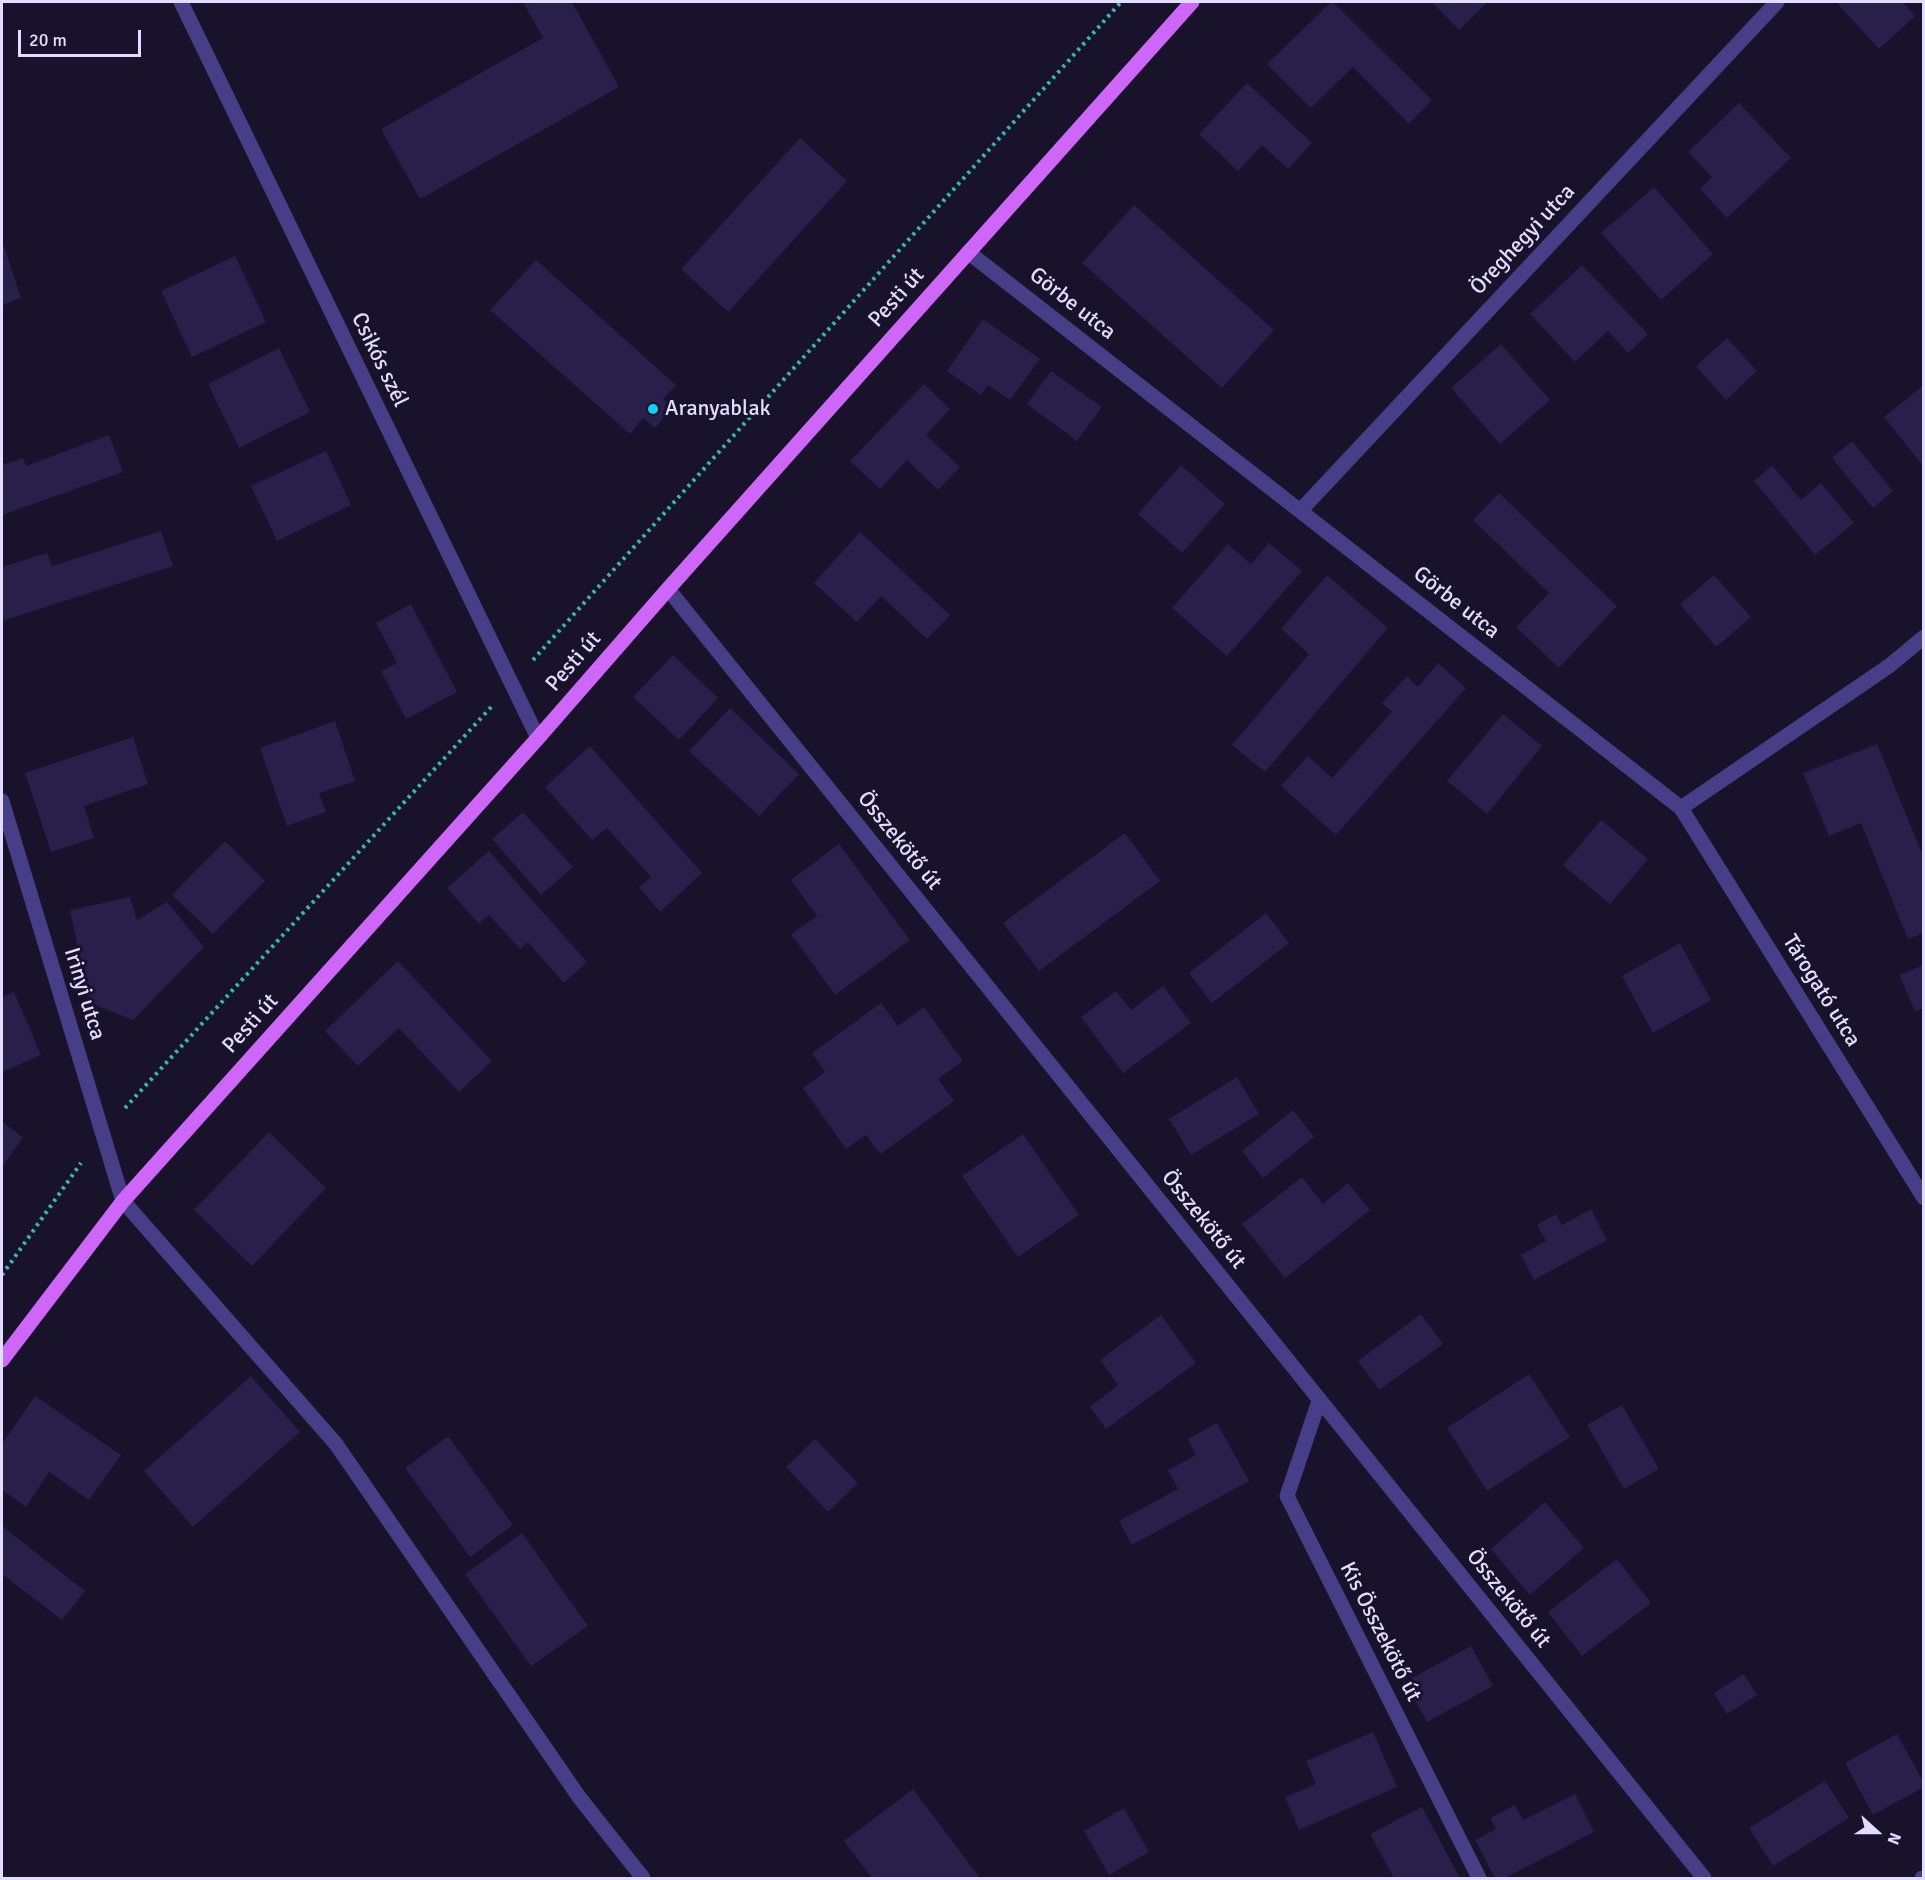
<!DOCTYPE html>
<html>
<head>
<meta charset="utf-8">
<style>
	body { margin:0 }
	#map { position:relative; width:1925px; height:1880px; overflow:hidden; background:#18122a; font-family:Signika,sans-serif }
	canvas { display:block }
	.frame { position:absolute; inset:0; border:3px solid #e2dcfe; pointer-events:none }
	.north { position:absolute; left:1847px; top:1802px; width:60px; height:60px; -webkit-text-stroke:4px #18122a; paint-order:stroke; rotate:111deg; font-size:16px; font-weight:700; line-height:24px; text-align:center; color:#e2dcfe }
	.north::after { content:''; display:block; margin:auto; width:21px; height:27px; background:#e2dcfe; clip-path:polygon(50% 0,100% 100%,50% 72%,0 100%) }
	.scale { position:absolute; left:18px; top:30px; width:123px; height:27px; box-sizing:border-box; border:3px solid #e2dcfe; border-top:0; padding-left:8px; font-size:18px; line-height:21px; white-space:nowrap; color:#e2dcfe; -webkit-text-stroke:4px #18122a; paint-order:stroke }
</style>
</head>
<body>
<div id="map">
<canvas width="1925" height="1880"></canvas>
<div class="frame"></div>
<div class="north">N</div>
<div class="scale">20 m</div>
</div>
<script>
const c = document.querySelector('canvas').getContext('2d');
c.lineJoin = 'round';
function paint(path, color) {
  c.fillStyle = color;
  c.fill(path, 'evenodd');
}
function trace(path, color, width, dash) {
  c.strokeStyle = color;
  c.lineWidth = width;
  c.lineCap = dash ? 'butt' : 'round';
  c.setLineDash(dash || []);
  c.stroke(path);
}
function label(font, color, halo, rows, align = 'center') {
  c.font = font + ' Signika,sans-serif';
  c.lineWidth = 6;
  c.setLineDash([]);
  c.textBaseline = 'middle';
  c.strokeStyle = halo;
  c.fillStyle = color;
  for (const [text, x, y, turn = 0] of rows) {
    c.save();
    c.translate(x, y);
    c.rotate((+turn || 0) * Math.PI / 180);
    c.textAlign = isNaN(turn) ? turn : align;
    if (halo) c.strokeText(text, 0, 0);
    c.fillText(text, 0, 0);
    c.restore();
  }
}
const building = new Path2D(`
	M523 2H572L619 87 420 199 381 129 543 38Z
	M1331 2H1333L1432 100 1409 124 1353 67 1311 108 1267 64Z
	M1432 2H1488L1459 30Z
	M1838 2H1903L1915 16 1879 49 1837 3Z
	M1247 83 1312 143 1288 169 1262 145 1238 171 1199 134Z
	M1739 103 1791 158 1727 218 1700 189 1712 177 1688 152Z
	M800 138 847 181 728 312 681 269Z
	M1654 187 1713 254 1661 300 1601 233Z
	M1134 205 1274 330 1222 388 1082 263Z
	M4 246 21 298 2 305V247Z
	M235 256 266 322 192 357 161 291Z
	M536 260 676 385 663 399 673 407 655 428 643 418 630 434 490 310Z
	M1582 265 1648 334 1628 353 1608 331 1575 362 1530 314Z
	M983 319 1040 359 1010 400 988 385 981 395 947 371Z
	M1727 338 1757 371 1726 400 1696 366Z
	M1501 344 1550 400 1500 444 1451 388Z
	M279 348 310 412 239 448 208 384Z
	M1051 371 1102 407 1077 441 1027 404Z
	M924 384 950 409 926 435 960 467 938 490 907 460 880 489 850 461Z
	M1924 385V467L1884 417Z
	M109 435 123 472 2 515V465L23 458 26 466Z
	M1852 441 1893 491 1873 508 1832 458Z
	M326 451 351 505 277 541 251 486Z
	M1181 465 1225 504 1182 553 1138 514Z
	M1772 465 1801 500 1821 483 1854 523 1815 555 1754 481Z
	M1499 493 1617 606 1559 668 1516 627 1549 593 1473 520Z
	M161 531 173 566 2 621V567L47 553 52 566Z
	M860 532 950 615 927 639 881 596 857 622 814 583Z
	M1269 543 1302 571 1227 656 1172 608 1228 544 1251 564Z
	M1327 575 1388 628 1265 772 1232 745 1309 654 1281 629Z
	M1714 575 1751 617 1716 647 1680 604Z
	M411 604 457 692 406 719 381 671 397 663 376 623Z
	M673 655 718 698 679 740 633 697Z
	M1438 663 1466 688 1336 835 1281 786 1308 756 1332 778 1392 712 1382 703 1407 676 1418 687Z
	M730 708 799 774 759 816 689 751Z
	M1503 714 1542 746 1487 814 1447 781Z
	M335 721 355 781 319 793 326 812 287 826 260 748Z
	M133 737 148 784 84 806 94 838 51 852 25 773Z
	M1877 744 1924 858V933L1908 939 1861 823 1829 836 1803 773Z
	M590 746 702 873 660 912 639 887 651 877 607 828 592 840 545 787Z
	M523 812 573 867 541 895 492 839Z
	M1601 820 1648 859 1610 904 1563 865Z
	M1125 833 1160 881 1039 971 1003 923Z
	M225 841 265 881 213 934 172 895Z
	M839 844 910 940 835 995 791 934 817 916 791 880Z
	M489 851 587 962 564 983 528 942 520 949 489 915 479 924 447 888Z
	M130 897 137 920 167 902 204 947 133 1020 90 1003 70 910Z
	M1266 913 1289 943 1212 1003 1189 973Z
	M1680 943 1711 1000 1653 1033 1622 976Z
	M398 961 492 1061 459 1092 399 1028 358 1066 325 1031Z
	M1924 965V1008L1915 1011 1899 975Z
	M1163 986 1191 1023 1123 1073 1081 1017 1116 991 1131 1010Z
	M14 992 41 1055 2 1072V997Z
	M881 1003 898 1026 924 1007 963 1061 938 1079 954 1101 880 1154 866 1135 846 1149 803 1088 825 1072 812 1053Z
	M1237 1077 1259 1114 1191 1155 1169 1119Z
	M1293 1110 1314 1137 1263 1178 1242 1151Z
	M2 1122 23 1137 2 1167Z
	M269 1132 326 1188 252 1266 194 1210Z
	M1023 1134 1079 1215 1018 1257 962 1176Z
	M1302 1177 1323 1204 1348 1183 1370 1210 1285 1278 1242 1224Z
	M1591 1209 1607 1240 1534 1280 1521 1255 1546 1241 1537 1225 1556 1214 1562 1225Z
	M1421 1314 1443 1344 1379 1390 1358 1361Z
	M1161 1315 1196 1363 1106 1429 1090 1407 1118 1385 1100 1360Z
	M1529 1374 1570 1437 1487 1491 1447 1428Z
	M251 1376 300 1432 193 1527 144 1471Z
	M35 1396 121 1455 89 1500 49 1472 26 1507 2 1490V1444Z
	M1622 1405 1659 1469 1624 1489 1587 1425Z
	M1217 1423 1249 1481 1132 1545 1119 1521 1178 1489 1168 1470 1196 1455 1188 1439Z
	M448 1436 513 1525 470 1557 405 1468Z
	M815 1439 858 1483 828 1512 786 1467Z
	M1545 1502 1584 1548 1530 1595 1491 1549Z
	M2 1526 85 1591 62 1620 2 1574Z
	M522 1533 588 1626 531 1666 465 1574Z
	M1617 1559 1651 1603 1582 1656 1548 1612Z
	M1471 1646 1493 1686 1427 1722 1405 1682Z
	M1744 1674 1757 1695 1727 1714 1714 1693Z
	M1373 1732 1397 1787 1299 1830 1285 1797 1316 1784 1306 1761Z
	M1897 1734 1924 1783V1787L1873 1815 1845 1763Z
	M1825 1781 1849 1818 1773 1866 1749 1828Z
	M913 1789 980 1878H872L844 1841Z
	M1575 1794 1594 1832 1505 1878H1495L1475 1840 1496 1829 1490 1818 1515 1805 1523 1820Z
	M1422 1807 1460 1878H1394L1370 1834Z
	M1124 1808 1149 1852 1109 1875 1084 1831Z`);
const path = new Path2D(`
	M533 660 1121 2
	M125 1108 492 706
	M2 1275 81 1163`);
const minor = new Path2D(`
	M181 2 538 738
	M968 252 1681 808 1889 666 1924 637
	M1301 510 1777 2
	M668 589 1704 1878
	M2 801 123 1201 336 1444 579 1797 643 1878
	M1681 808 1924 1198
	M1319 1401 1287 1496 1479 1878
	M1922 1878H1924`);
const major = new Path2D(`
	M2 1360 123 1201 538 738 668 589 1192 2`);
const markers = [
	[653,409,6,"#0ed0f8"]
];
const streetNames = [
	["Öreghegyi utca",1523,240,-47],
	["Pesti út",897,298,-48],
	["Görbe utca",1072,304,38],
	["Csikós szél",379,360,64],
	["Görbe utca",1456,603,38],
	["Pesti út",574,662,-49],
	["Összekötő út",899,841,51],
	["Tárogató utca",1821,991,58],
	["Irinyi utca",84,994,73],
	["Pesti út",251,1024,-48],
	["Összekötő út",1203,1220,51],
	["Összekötő út",1508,1599,51],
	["Kis Összekötő út",1380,1632,63]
];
const poiNames = [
	["Aranyablak",665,409]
];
paint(building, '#2a1e4b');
trace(path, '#34b8b9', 4, [3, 4.5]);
trace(minor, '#463e87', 15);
trace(major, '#ce66fa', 15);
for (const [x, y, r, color] of markers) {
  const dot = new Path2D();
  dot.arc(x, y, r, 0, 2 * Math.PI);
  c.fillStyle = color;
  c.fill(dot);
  trace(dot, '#18122a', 2);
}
label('22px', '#e2dcfe', '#18122a', streetNames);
label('22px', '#e2dcfe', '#18122a', poiNames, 'left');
</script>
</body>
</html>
